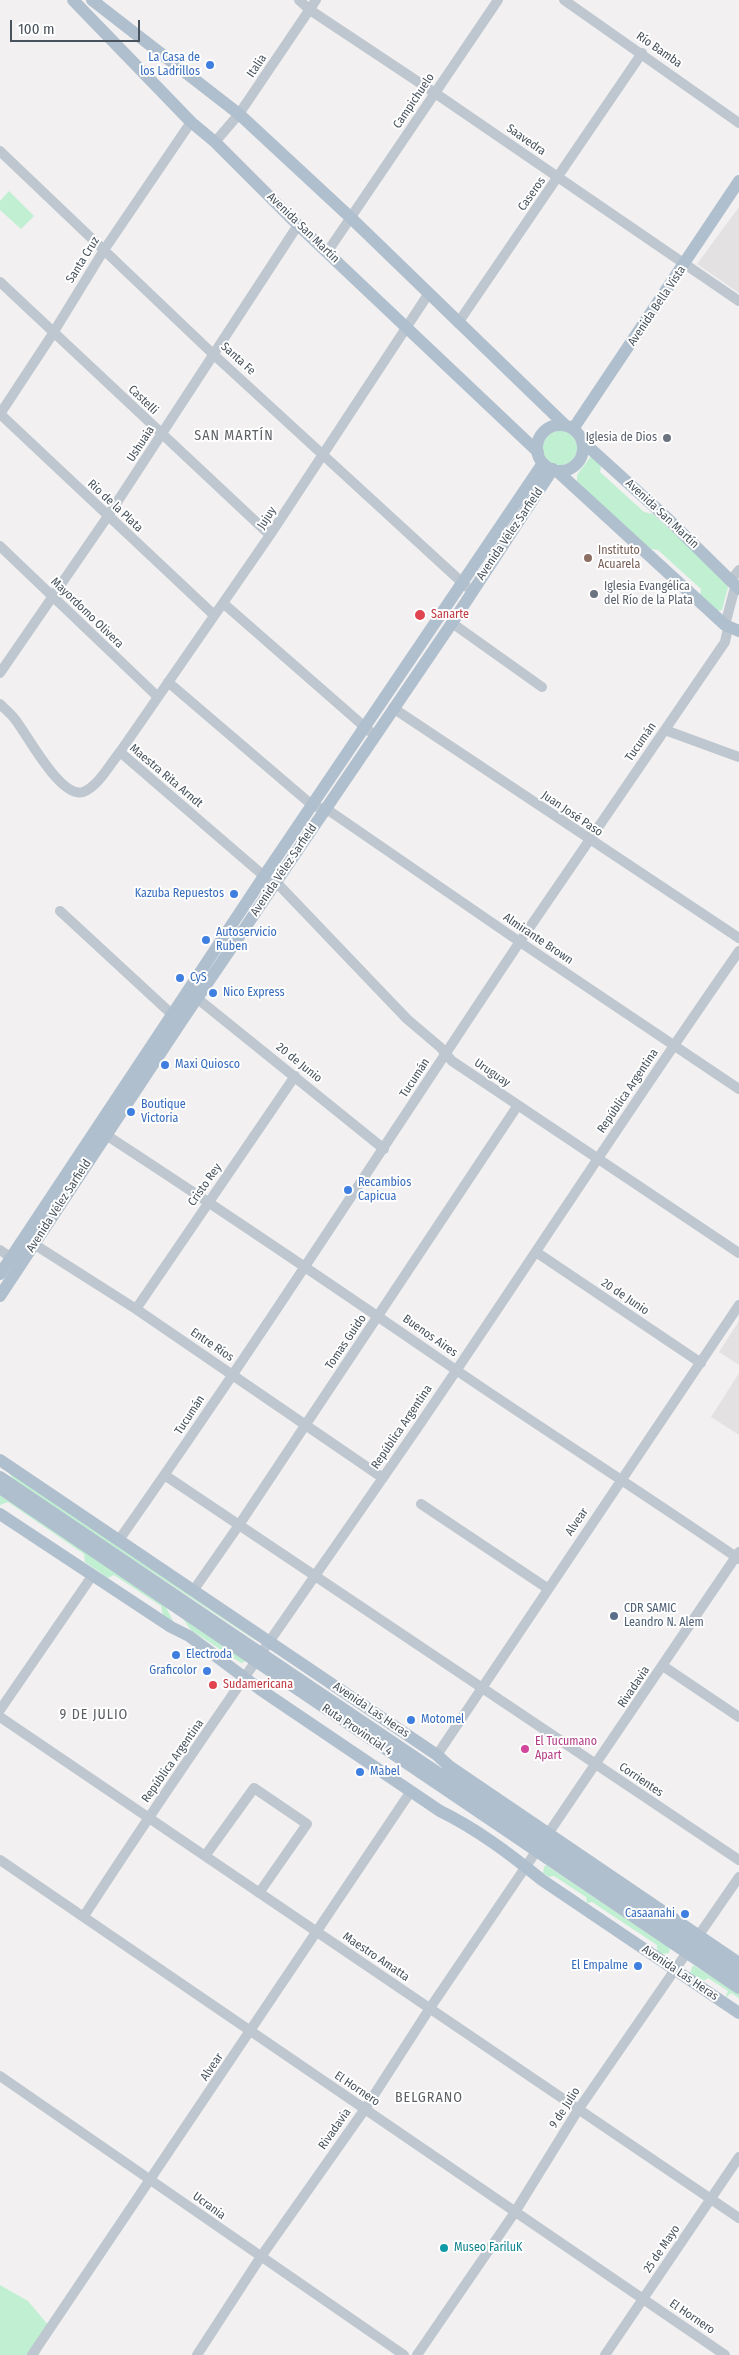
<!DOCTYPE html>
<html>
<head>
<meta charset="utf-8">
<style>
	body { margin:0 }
	#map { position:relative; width:739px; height:2355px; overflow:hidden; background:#f2f0f0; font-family:"Fira Sans Condensed",sans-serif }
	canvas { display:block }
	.scale { position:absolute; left:10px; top:20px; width:130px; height:22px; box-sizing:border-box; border:2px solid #48535d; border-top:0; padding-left:6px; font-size:15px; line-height:18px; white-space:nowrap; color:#48535d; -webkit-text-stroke:4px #fff; paint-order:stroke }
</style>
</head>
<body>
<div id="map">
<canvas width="739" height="2355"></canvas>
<div class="scale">100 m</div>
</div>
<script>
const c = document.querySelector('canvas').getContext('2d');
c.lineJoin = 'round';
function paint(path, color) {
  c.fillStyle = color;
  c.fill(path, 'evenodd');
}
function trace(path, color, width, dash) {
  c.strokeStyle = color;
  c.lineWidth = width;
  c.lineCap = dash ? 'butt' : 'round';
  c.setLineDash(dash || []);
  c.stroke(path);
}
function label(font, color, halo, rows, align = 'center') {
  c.font = font + ' "Fira Sans Condensed",sans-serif';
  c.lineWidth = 4;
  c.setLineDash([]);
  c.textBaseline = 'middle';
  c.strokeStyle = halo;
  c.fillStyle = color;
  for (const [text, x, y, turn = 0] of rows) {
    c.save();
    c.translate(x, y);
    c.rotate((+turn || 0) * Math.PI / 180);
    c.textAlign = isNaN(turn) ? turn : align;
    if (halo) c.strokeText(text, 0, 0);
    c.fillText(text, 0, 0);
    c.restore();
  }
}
const education = new Path2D(`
	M739 207V293L697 264Z
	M739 1321V1365L719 1352Z
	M739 1373V1435L711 1417Z`);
const green = new Path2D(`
	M9 191 34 216 21 229 0 210V201Z
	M543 448a17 17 0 1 1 34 0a17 17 0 1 1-34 0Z
	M591 456 601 466 600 472 644 512 653 514 726 581 728 587 722 610 717 611 700 597 701 589 658 550 645 548 577 481V475Z
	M6 1470 256 1638 255 1640 17 1483Z
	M0 1493 164 1603 173 1621 163 1616 161 1606 114 1575 108 1578 85 1562 84 1554 8 1502 0 1505Z
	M183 1619 245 1660 244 1662 241 1663 191 1630Z
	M546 1865 670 1948 669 1953 663 1954 657 1951V1945L592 1902 587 1903 586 1897 554 1876 549 1877 543 1873 544 1867Z
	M693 1965 739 1993V1998L731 1993 725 1998 728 1991 708 1978 702 1982 690 1974Z
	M0 2285 28 2301 49 2326 39 2355H0Z`);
const minor = new Path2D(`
	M299 0 310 10 435 93 739 301
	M564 0 739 123
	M215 142 239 114 316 0
	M0 151 213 354 467 587
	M328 251 498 0
	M0 282 270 535
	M458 323 642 53
	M0 414 50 338 104 250 191 122
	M0 414 214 615
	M0 546 158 697
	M731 580 739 570
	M223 603 374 735
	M452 623 542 687
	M725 625 735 587
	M0 673 108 516 298 225
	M168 682 312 805 331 812 520 942 739 1089
	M0 704C4 708 10 713 14 718 26 732 60 799 83 792 98 787 110 764 120 752L264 876 276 882 407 1019 440 1047 452 1061 739 1253
	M393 708 739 938
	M665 730 739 757
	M120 752 270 535 429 293
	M60 911 177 1019
	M193 995 384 1149
	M100 1131C220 1209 338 1289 456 1370 550 1434 646 1495 739 1559
	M29 1241 136 1309 383 1478
	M0 1250 16 1261
	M536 1252 701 1363
	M136 1309 295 1076
	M166 1476 739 1860
	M421 1504 547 1588
	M119 1540C257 1344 386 1142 519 943 587 842 656 742 725 642L728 628
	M193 1591 239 1525 518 1105
	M663 1666 739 1717
	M0 1710 92 1576
	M0 1717 739 2218
	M437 1755 739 1305
	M205 1856 254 1788 307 1824 259 1893
	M0 1860 725 2355
	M84 1916C191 1751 306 1590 418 1427 526 1269 629 1108 739 951
	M0 2076 404 2355
	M32 2355 411 1791
	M197 2355 260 2258 365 2109 430 2008 739 1552
	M417 2355 515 2212 578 2110 739 1877
	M605 2355 739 2157`);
const major = new Path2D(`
	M73 0 191 122 215 142 298 225 538 452
	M92 0 239 114 350 217 566 426
	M537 448a23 23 0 1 1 46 0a23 23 0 1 1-46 0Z
	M573 429 739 181
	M582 441 668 519 739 589
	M557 471 725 625 739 631
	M0 1274 264 876 543 463
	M0 1296 181 1022 452 623 553 469
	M0 1460 437 1755 449 1766 739 1963
	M0 1477 739 1976
	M0 1488 739 1988
	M0 1514 171 1627 189 1636 261 1690 440 1811C477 1829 510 1854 542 1880L739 2013`);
const markers = [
	[210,65,5,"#3f7fe0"],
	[667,438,5,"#6b7280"],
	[588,558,5,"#8d6e63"],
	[594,594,5,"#6b7280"],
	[420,615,6,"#e0444e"],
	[234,894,5,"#3f7fe0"],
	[206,940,5,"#3f7fe0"],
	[180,978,5,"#3f7fe0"],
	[213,993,5,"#3f7fe0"],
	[165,1065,5,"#3f7fe0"],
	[131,1112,5,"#3f7fe0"],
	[348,1190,5,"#3f7fe0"],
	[614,1616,5,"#5c6f8a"],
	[176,1655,5,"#3f7fe0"],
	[207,1671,5,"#3f7fe0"],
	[213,1685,5,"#e0444e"],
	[411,1720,5,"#3f7fe0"],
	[525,1749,5,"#d1479c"],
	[360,1772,5,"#3f7fe0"],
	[685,1914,5,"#3f7fe0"],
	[638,1966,5,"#3f7fe0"],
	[444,2248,5,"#0f9aa8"]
];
const streetNames = [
	["Río Bamba",659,50,35],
	["Italia",257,66,-56],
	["Campichuelo",414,101,-56],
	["Saavedra",526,140,35],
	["Caseros",532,194,-55],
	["Avenida San Martín",303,228,44],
	["Santa Cruz",83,260,-58],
	["Avenida Bella Vista",657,306,-56],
	["Santa Fe",238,359,42],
	["Castelli",143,400,44],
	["Ushuaia",141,444,-57],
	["Rio de la Plata",115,506,43],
	["Avenida San Martín",662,514,43],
	["Jujuy",267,518,-57],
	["Avenida Vélez Sarfield",510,534,-56],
	["Mayordomo Olivera",87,613,44],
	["Tucumán",641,742,-55],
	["Maestra Rita Arndt",166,776,40],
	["Juan José Paso",572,814,34],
	["Avenida Vélez Sarfield",284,870,-56],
	["Almirante Brown",538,939,34],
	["20 de Junio",299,1063,39],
	["Uruguay",492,1073,34],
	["Tucumán",415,1078,-57],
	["República Argentina",628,1091,-56],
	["Cristo Rey",205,1185,-55],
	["Avenida Vélez Sarfield",59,1206,-57],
	["20 de Junio",625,1297,34],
	["Buenos Aires",430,1336,35],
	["Tomas Guido",346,1342,-56],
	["Entre Ríos",212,1345,34],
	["Tucumán",190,1415,-57],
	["República Argentina",402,1427,-56],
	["Alvear",577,1522,-56],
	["Rivadavia",634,1687,-56],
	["Avenida Las Heras",371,1710,34],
	["Ruta Provincial 4",357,1730,34],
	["República Argentina",173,1761,-55],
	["Corrientes",641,1780,34],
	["Maestro Amatta",376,1957,34],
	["Avenida Las Heras",680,1973,34],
	["Alvear",212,2067,-56],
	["El Hornero",357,2089,34],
	["9 de Julio",565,2108,-57],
	["Rivadavia",335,2129,-55],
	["Ucrania",209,2206,36],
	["25 de Mayo",662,2249,-56],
	["El Hornero",692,2317,34]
];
const shopNames = [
	["La Casa de",200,58,"right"],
	["los Ladrillos",200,72,"right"],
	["Kazuba Repuestos",224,894,"right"],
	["Autoservicio",216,933],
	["Ruben",216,947],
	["CyS",190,978],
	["Nico Express",223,993],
	["Maxi Quiosco",175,1065],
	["Boutique",141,1105],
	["Victoria",141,1119],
	["Recambios",358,1183],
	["Capicua",358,1197],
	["Electroda",186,1655],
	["Graficolor",197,1671,"right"],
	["Motomel",421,1720],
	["Mabel",370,1772],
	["Casaanahi",675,1914,"right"],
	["El Empalme",628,1966,"right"]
];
const worshipNames = [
	["Iglesia de Dios",657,438],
	["Iglesia Evangélica",604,587,"left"],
	["del Río de la Plata",604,601,"left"]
];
const educationNames = [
	["Instituto",598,551],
	["Acuarela",598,565]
];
const healthNames = [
	["Sanarte",431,615],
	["Sudamericana",223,1685]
];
const serviceNames = [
	["CDR SAMIC",624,1609],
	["Leandro N. Alem",624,1623]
];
const hotelNames = [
	["El Tucumano",535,1742],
	["Apart",535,1756]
];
const cultureNames = [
	["Museo FariluK",454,2248]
];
const neighbourhoodNames = [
	["SAN MARTÍN",234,436],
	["9 DE JULIO",94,1715],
	["BELGRANO",429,2098]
];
paint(education, '#e3e1e2');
paint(green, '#c0efd2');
trace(minor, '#bec7cf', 10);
trace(major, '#b0bfce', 12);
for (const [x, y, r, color] of markers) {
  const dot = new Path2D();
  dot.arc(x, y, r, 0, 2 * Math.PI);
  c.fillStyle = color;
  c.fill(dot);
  trace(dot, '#fff', 2);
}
label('12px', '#48535d', '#fff', streetNames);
label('12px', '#366cbe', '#fff', shopNames, 'left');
label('12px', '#5b616d', '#fff', worshipNames, 'right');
label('12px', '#785e54', '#fff', educationNames, 'left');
label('12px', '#be3a42', '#fff', healthNames, 'left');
label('12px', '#4e5e75', '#fff', serviceNames, 'left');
label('12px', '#b23c85', '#fff', hotelNames, 'left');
label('12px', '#0d838f', '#fff', cultureNames, 'left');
c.letterSpacing = '1px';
label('14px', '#5d6065', '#fff', neighbourhoodNames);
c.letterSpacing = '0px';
</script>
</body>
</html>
